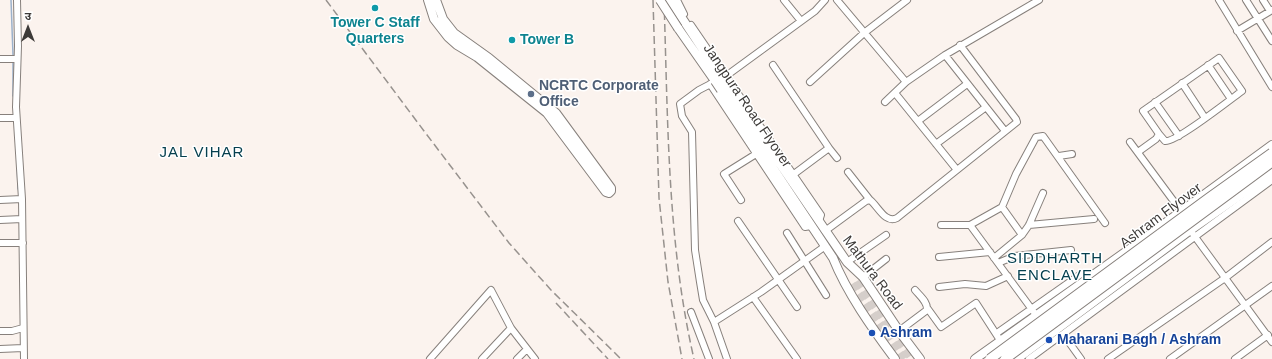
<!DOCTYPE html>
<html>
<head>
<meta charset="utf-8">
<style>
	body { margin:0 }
	#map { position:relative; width:1272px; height:359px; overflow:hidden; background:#fbf3ee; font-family:Arial,"Noto Sans Devanagari",sans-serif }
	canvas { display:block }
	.north { position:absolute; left:8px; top:8px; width:40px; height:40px; -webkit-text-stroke:3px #fff; paint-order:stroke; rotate:0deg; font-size:11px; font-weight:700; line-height:16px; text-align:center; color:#3d3a38 }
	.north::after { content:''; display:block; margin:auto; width:14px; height:18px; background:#3d3a38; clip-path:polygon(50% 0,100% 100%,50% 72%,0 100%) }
</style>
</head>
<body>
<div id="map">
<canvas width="1272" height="359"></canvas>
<div class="north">उ</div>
</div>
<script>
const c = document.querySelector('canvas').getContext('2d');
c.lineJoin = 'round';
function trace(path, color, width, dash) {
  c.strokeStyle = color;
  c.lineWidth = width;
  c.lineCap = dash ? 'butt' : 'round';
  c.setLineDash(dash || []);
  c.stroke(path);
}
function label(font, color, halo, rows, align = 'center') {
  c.font = font + ' Arial,sans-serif';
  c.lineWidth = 3;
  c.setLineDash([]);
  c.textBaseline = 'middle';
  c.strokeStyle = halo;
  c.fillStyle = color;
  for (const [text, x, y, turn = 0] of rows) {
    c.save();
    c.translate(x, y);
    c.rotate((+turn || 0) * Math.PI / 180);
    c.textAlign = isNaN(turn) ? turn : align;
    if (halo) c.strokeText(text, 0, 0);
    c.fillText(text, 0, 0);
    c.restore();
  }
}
const stream = new Path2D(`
	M11 0 13 55
	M13 63V96
	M17 160 18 189`);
const majorTunnel = new Path2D(`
	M857 281 912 359
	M852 284 904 359`);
const minor = new Path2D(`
	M17 0 18 46 16 107 22 199 24 359
	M677 0 684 14
	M784 0 801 21
	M837 0 906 82
	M1219 0 1272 87
	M1246 0 1272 41
	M1263 0 1270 11
	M691 25 821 215 819 221
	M1237 31 1272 10
	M945 55 1005 131
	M0 59H16
	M773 65 829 148 794 174
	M1208 65 1231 99
	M810 82 864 33 907 0
	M1182 83 1205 118
	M710 84 805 227 811 226
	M895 93 957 170
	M885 102 906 82 945 55 1039 0
	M1155 102 1179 136
	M0 118H16
	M918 121 967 84
	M1130 142 1181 211
	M936 144 986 107
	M829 148 837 158
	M1138 152 1156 139 1159 134 1143 111 1219 58 1242 91C1231 99 1175 143 1165 141L1159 134
	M1059 156 1072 154
	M848 172 870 200
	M0 200 22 199
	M741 200 724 174 756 154
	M0 220 22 219
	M738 221 797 307
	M941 225H970L1036 315
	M970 225 1002 207
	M1029 225 1094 219
	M825 231 866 201 870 200C878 206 885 224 897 218L1017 122 1016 119 960 45
	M787 233 826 295
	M1193 234 1272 342
	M1022 235 1002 207 1016 174 1036 137 1043 136 1105 223
	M0 243H23
	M939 257 990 252
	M994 258 1022 235 1029 225 1043 193
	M847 262 886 235
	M998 263 1015 256 1071 250
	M863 277 886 259
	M939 287 965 284 986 286 1008 276
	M753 297 797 359
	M928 309 941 327 976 303 998 337
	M691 312 709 359
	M714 322 761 292 824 247
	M0 331H12L23 328
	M899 331 927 310C928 302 920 296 915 290
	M997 333 1081 274 1096 273
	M1063 334 1081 359
	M0 349 23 348
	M430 359 491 290 511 328 535 359
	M482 359 511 328
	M517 359 527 349
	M727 359 714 322 703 300 700 282 695 250 692 132 682 116 680 104 699 90 726 76 815 11 825 0
	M1029 359 1272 180
	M1108 359 1225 278 1272 242
	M1170 359 1272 286
	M1235 359 1268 335`);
const major = new Path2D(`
	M428 0 434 19 448 37 457 45 477 57 547 113 606 192 609 193 611 191V188L556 113 489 58 454 33 443 19 436 0
	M670 0 721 77
	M678 28 715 81
	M726 85 847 262 863 277 899 331 920 359
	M721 90 833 258C847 293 872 328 895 359
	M975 359 1131 248 1272 145
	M1017 359 1185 234 1272 173`);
const rail = new Path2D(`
	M326 0 424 131 509 243 551 290 621 359
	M653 0 659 198 668 282 682 359
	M664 0C668 120 667 242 694 359
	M556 303 608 359`);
const majorBridge = new Path2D(`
	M660 0 678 28
	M721 77 726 85
	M715 81 721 90`);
const highwayBridge = new Path2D(`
	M990 359 1209 198 1272 153
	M1005 359 1272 162`);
const markers = [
	[375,8,4,"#0f9aa8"],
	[512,40,4,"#0f9aa8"],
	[531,94,4,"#5c6f8a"],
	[872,333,4,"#1a4fb4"],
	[1049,340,4,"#1a4fb4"]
];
const cultureNames = [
	["Tower C Staff",375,23],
	["Quarters",375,39],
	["Tower B",520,40,"left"]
];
const serviceNames = [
	["NCRTC Corporate",539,86],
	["Office",539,102]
];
const streetNames = [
	["Jangpura Road Flyover",747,106,56],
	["Ashram Flyover",1161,216,-37],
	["Mathura Road",872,273,53]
];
const transitNames = [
	["Ashram",880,333],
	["Maharani Bagh / Ashram",1057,340]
];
const neighbourhoodNames = [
	["JAL VIHAR",202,153],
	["SIDDHARTH",1055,259],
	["ENCLAVE",1055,276]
];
trace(stream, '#9bb1cb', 1.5);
trace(majorTunnel, '#d5ceca', 8, [8, 4]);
trace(minor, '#87807c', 8);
trace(major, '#87807c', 10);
trace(minor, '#fff', 6);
trace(major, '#fff', 8);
trace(rail, '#97928e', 1.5, [8, 4]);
trace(majorBridge, '#87807c', 10, []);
trace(highwayBridge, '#87807c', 11, []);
trace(majorBridge, '#fff', 8);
trace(highwayBridge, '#fff', 9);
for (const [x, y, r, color] of markers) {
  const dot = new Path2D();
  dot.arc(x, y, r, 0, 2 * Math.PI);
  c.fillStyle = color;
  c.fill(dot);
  trace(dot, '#fff', 1.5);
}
label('bold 14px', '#0d838f', '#fff', cultureNames);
label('bold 14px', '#4e5e75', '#fff', serviceNames, 'left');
label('14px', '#3d3a38', '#fff', streetNames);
label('bold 14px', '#164399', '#fff', transitNames, 'left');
c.letterSpacing = '1px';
label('15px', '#06404f', '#fff', neighbourhoodNames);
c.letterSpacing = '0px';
</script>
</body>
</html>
